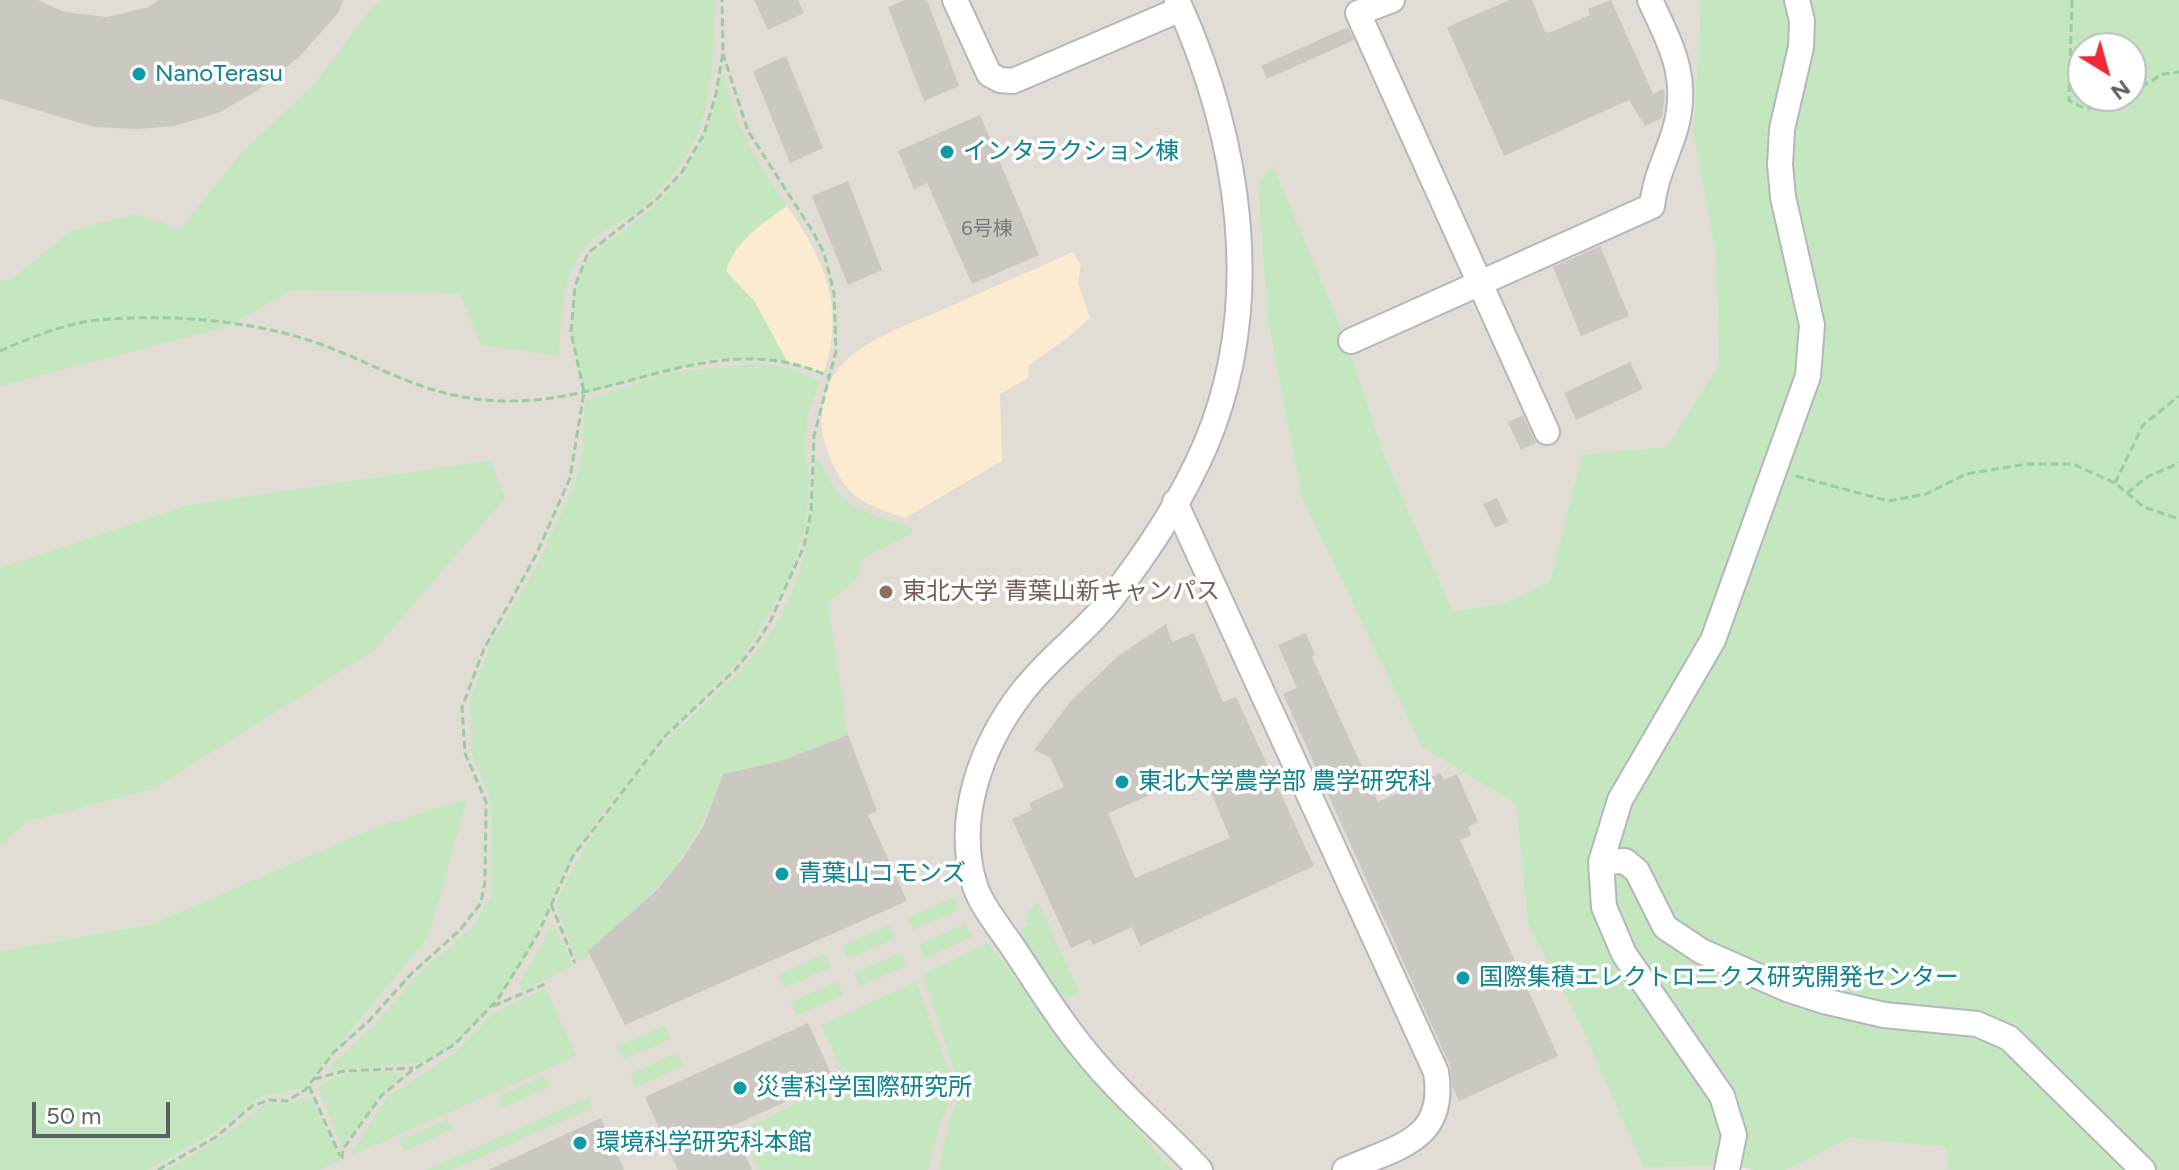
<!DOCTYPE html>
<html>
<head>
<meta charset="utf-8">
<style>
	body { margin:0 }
	#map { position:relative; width:2179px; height:1170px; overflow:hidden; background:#efebe3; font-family:Figtree,sans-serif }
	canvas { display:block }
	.north { position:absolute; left:2067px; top:32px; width:80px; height:80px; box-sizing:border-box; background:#fff; border:2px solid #bdc0c1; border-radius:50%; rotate:143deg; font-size:22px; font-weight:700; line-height:32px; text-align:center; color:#5b6165 }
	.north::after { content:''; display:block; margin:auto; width:28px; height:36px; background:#ef2932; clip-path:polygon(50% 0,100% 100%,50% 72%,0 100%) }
	.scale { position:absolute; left:32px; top:1102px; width:138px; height:36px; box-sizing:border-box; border:4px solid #5b6165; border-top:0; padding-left:10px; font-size:24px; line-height:28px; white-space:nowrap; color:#5b6165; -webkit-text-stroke:6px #fff; paint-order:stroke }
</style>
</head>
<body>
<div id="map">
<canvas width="2179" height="1170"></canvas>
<div class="north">N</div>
<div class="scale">50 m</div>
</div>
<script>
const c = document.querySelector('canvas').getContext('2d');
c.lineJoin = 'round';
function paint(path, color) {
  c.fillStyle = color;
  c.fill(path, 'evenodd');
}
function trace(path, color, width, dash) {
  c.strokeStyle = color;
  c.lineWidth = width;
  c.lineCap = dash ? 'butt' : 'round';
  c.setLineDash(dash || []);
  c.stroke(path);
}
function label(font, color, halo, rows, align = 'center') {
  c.font = font + ' Figtree,"Noto Sans JP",sans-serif';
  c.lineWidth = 7;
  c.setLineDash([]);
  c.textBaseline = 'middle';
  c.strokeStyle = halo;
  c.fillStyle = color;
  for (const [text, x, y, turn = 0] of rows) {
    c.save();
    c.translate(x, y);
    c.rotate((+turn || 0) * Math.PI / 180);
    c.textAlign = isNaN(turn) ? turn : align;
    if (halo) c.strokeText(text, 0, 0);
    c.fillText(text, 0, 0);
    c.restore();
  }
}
const education = new Path2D(`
	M0 0H1701L1693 132 1716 256 1719 364 1667 447 1582 454 1550 581 1507 602 1453 612 1385 458 1347 342 1273 167 1258 185 1267 316 1302 498 1422 747 1516 804 1528 924 1581 1026 1644 1168 1715 1164 1714 1170H149L210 1135 261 1097 302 1089 428 938 376 827 152 924 0 951V847L26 822 151 790 490 460 188 505 0 568Z
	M1849 1138 1945 1147 1949 1170H1786Z`);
const green = new Path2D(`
	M383 0H715C713 45 714 97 695 139 683 164 660 194 638 211 619 224 591 234 579 255 561 286 561 321 559 356L481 345 460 293 292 290 226 327 0 386V281L11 280 71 231 135 214 180 229 245 149 314 85 371 9Z
	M1701 0H2179V1170H1949L1945 1147 1849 1138 1786 1170H1753L1730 1164 1644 1168 1581 1026 1528 924 1516 804 1422 747 1302 498 1267 316 1258 184 1273 166 1347 342 1385 458 1453 612 1507 602 1550 581 1582 454 1667 447 1719 364 1716 256 1693 132ZM2083 48H2131V96H2083Z
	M724 76C737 130 756 162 787 206L757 228 754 300 787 361 713 358 587 393C569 366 567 286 589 259 602 243 621 234 637 221 682 185 714 136 720 77Z
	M759 363 788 368 820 381 808 413 805 449 809 476 806 524 789 578 742 658 666 733 594 824 563 872 529 950 505 990 456 1043 423 1062 330 1071 332 1064 374 1026 420 973 473 927 491 897 492 817 489 794 472 754 470 701 490 646 535 570 573 489 582 458 585 401 668 373Z
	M817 458C824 467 827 477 833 486 850 513 883 517 911 527L912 533 863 558 857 578 828 603 848 735 781 761 723 774C690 862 658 892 588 951L590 955 577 961 556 905C582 843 626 784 673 735 698 709 728 686 752 658 799 604 816 530 813 459Z
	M490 460 505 498 373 651 151 790 26 822 0 847V568L188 505Z
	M467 799 428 938 302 1089 261 1097 210 1135 149 1170H0V951L152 924 376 827Z
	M954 897 959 910 913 930 907 918Z
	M1038 902 1079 992 1062 1000 1018 931 1028 925 1025 915Z
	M553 924 573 966 523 990 519 984Z
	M966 924 972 937 925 958 919 944Z
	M889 925 895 938 848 959 842 946Z
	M988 943 1076 1060 1172 1170H939L948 1125 961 1091 923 974Z
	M901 953 906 966 860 986 854 973Z
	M825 954 831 967 784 988 779 974Z
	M837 982 843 995 797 1015 791 1002Z
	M916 982 955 1091 941 1121 928 1170H759L742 1130 846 1079 821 1025Z
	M545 988 576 1056 350 1156 387 1097 454 1053 495 1012Z
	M664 1026 670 1039 624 1059 618 1046Z
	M677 1053 683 1066 636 1087 631 1074Z
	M355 1072 404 1073 380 1095 342 1146 318 1087 332 1078Z
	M544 1076 549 1087 502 1108 497 1097Z
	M310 1096 341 1160 319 1170H166L218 1140 264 1105 299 1101Z
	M588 1098 592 1108 451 1170H426Z
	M448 1119 452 1129 405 1151 400 1140Z`);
const sand = new Path2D(`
	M787 206C824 259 845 305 825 370L820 372 787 361 755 302 726 271C736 240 762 224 787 206Z
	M1073 252 1081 265 1078 284 1090 318 1070 336 1029 365 1028 378 1000 394 1002 461 905 518C859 502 846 498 827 450 817 427 821 388 838 369 865 338 908 325 944 309 987 290 1030 271 1073 252Z`);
const building = new Path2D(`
	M0 0H38L64 12 107 17 149 7 159 0H343L338 13 300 56 255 92 218 113 174 126 137 129 94 127 0 99Z
	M754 0H798L804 13 768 30Z
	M905 0H927L959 86 924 101 888 7Z
	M1510 0H1532L1545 32 1549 33 1590 15 1588 9 1611 0 1653 94 1663 89 1665 93 1662 118 1645 126 1629 100 1504 156 1447 27Z
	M1348 27 1354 40 1267 79 1261 66Z
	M786 56 823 148 790 163 753 71Z
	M980 115 1039 255 972 284 927 183 914 189 898 151Z
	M848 181 882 270 848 285 812 196Z
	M1600 246 1629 316 1581 336 1553 267Z
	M1630 362 1643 389 1576 420 1564 393Z
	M1523 415 1536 443 1521 450 1508 422Z
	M1497 498 1508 522 1495 528 1483 504Z
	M1166 624 1172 642 1194 633 1223 702 1236 697 1314 866 1140 946 1132 927 1093 945 1090 939 1071 948 1012 819 1032 810 1029 803 1064 787 1050 757 1034 750 1071 701 1118 656ZM1203 773 1230 838 1135 878 1108 813Z
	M1306 633 1315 655 1312 657 1378 802 1440 773 1444 780 1457 774 1478 822 1468 827 1471 835 1460 840 1558 1056 1459 1101 1452 1086 1450 1066 1283 694 1297 688 1278 645Z
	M848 735 877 811 868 815 907 901 625 1025 588 951 657 890 683 858 704 825 723 774 781 761Z
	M808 1023 834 1080 732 1126 752 1170H678L645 1097Z
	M601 1118 624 1170H488Z`);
const path = new Path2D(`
	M2072 0 2069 100C2089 115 2105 106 2126 96
	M2131 93 2163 74 2179 72
	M0 351C29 338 66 323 98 320 178 313 269 321 343 353 406 380 444 402 516 401 624 399 723 326 830 377
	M1796 476 1888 501 1926 494 1966 474 2027 464H2073L2115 483 2144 507 2179 519
	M2115 483 2143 425 2179 396
	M2127 493 2147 477 2179 463
	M551 904 575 963
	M493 1006 545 984
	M314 1079 344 1071 413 1068
	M309 1086 340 1156
	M342 1159 343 1149 381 1096 411 1071 455 1044 498 999 538 934 573 856 666 735 735 670 756 644 770 622 804 546 811 512 814 436 836 351 834 293 824 253 813 232 748 131 723 54
	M158 1170 216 1137 252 1106 269 1100 287 1101 305 1090 334 1052 369 1021 411 974 460 930 481 903 485 881 486 802 465 753 462 707 484 649 536 555 570 478 584 392 571 332 575 286 588 253 656 200 682 172 704 134 716 94 723 52 722 0`);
const minor = new Path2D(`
	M955 0 989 74 1000 80 1013 81 1181 9
	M1177 0C1239 136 1266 301 1206 444 1182 500 1145 556 1107 604 1081 635 1048 659 1023 691 981 745 954 819 975 886 983 909 1001 929 1014 949 1040 988 1065 1029 1096 1064 1128 1102 1166 1133 1200 1170
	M1392 0 1358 13 1547 432
	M1351 341 1652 206C1655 178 1667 156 1675 130 1690 78 1671 46 1650 0
	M1175 502 1436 1072C1447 1141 1398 1146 1345 1170
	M1601 862 1625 861 1637 871 1665 927 1701 951 1787 989 1824 1001 1884 1015 1977 1024 2009 1038 2143 1170
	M1727 1170 1734 1135 1722 1096 1624 954 1604 907 1601 862 1620 800 1713 640 1808 376 1812 325 1783 197 1780 165 1782 129 1801 47 1802 21 1797 0`);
const markers = [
	[139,74,8,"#0f9aa8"],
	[947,152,8,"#0f9aa8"],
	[886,592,8,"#8d6e63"],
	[1122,782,8,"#0f9aa8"],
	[782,874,8,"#0f9aa8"],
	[1463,978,8,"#0f9aa8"],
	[740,1088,8,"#0f9aa8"],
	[580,1143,8,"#0f9aa8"]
];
const numberNames = [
	["6号棟",987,229]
];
const cultureNames = [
	["NanoTerasu",155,74],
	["インタラクション棟",963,152],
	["東北大学農学部 農学研究科",1138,782],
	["青葉山コモンズ",798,874],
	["国際集積エレクトロニクス研究開発センター",1479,978],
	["災害科学国際研究所",756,1088],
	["環境科学研究科本館",596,1143]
];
const educationNames = [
	["東北大学 青葉山新キャンパス",902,592]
];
paint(education, '#e1dcd4');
paint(green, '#c4e7bf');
paint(sand, '#fbecd1');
paint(building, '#cbc8c2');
trace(minor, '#b4b7bb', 28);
trace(path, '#9acda2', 3, [8, 4]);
trace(minor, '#fff', 24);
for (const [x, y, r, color] of markers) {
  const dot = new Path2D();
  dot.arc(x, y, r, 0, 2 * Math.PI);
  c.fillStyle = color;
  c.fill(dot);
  trace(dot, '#fff', 3);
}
label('20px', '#777b7c', null, numberNames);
label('24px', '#0d838f', '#fff', cultureNames, 'left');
label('24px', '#785e54', '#fff', educationNames, 'left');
</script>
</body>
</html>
